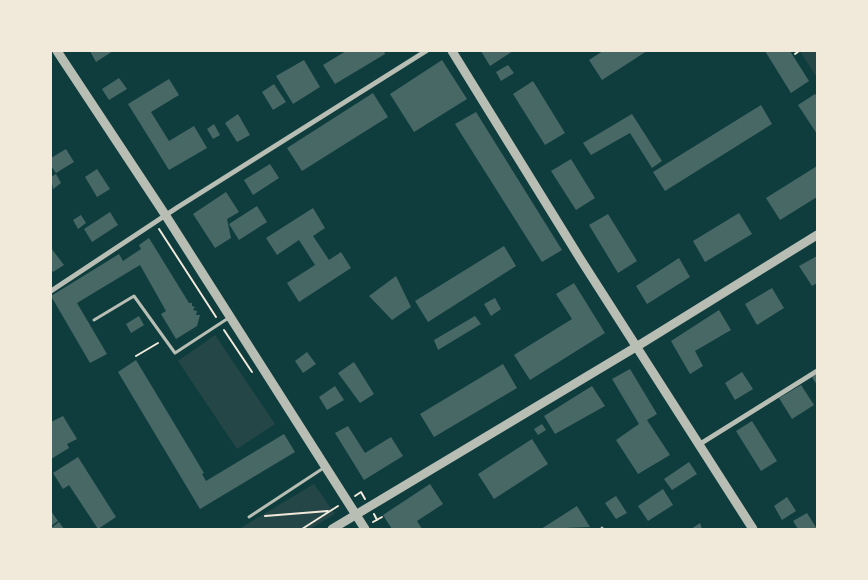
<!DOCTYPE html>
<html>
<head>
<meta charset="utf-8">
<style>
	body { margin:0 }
	#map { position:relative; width:868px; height:580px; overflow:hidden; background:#0f3d3e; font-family:"Sofia Sans Condensed",sans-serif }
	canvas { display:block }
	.frame { position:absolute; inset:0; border:52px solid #f1e9da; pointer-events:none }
</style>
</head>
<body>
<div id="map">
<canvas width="868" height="580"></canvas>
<div class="frame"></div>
</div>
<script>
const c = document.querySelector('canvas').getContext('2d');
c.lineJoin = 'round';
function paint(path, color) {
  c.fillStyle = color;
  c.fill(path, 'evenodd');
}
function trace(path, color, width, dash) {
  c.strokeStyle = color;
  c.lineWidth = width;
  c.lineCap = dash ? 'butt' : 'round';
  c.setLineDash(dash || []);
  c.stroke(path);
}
const green = new Path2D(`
	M800 51H817V78Z
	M215 335 275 424 237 449 178 361Z
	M314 484 335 514 310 529H239Z`);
const building = new Path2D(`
	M90 51H113L96 62Z
	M346 51H384L385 54 335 84 323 65Z
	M481 51H513L490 66Z
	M603 51H647L602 80 589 60Z
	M765 51H790L809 81 791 93Z
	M304 60 320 87 293 104 276 76Z
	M442 60 467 99 414 132 390 94Z
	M508 65 514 73 501 81 496 72Z
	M119 78 127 89 109 100 102 89Z
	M169 79 179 95 151 112 169 141 194 126 207 148 169 170 128 104Z
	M533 81 565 133 545 145 513 94Z
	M274 84 286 102 273 110 262 92Z
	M373 93 388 117 302 171 287 148Z
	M815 94 817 96V134L798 105Z
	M761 105 772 124 665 191 653 172Z
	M476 112 562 250 542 262 455 124Z
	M238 114 250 135 237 142 225 123Z
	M632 114 662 161 652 168 630 133 591 155 583 143Z
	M214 124 220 135 213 139 207 129Z
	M66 149 74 162 56 173 51 166V158Z
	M571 159 595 198 576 210 551 171Z
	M270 164 279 178 253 195 244 180Z
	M817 166V197L780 220 766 198Z
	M97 169 110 189 97 197 85 177Z
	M56 174 61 183 53 189 51 177Z
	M226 192 239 212 227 219 231 238 215 248 193 214Z
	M257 206 267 222 239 240 229 224Z
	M313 208 325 228 313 236 329 260 341 252 351 268 299 302 287 283 315 265 299 240 277 255 266 238Z
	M110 212 118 225 92 242 84 229Z
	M739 213 752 234 705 262 693 241Z
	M608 214 637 261 618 273 589 225Z
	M81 215 86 223 78 229 73 220Z
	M149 238 189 303H192V306L195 307 193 310 197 311 196 315H200L197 326 176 339 161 314 166 311 140 265 77 303 107 354 90 363 51 296 119 254 123 261 141 249 139 245Z
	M504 246 516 266 428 322 415 301Z
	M51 248 64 265 53 272 51 269Z
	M817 256V283L812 286 799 266Z
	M679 258 690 277 647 304 636 286Z
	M396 276 411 307 392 320 369 296Z
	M574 283 605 333 530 380 514 355 572 319 556 294Z
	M772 288 784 308 757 325 745 304Z
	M495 298 501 309 491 316 484 304Z
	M719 310 731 330 695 351 703 366 690 374 671 341Z
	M139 316 144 325 131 333 126 324Z
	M475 316 481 324 438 350 434 340Z
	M307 352 316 364 303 373 295 361Z
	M136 360 204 473 202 474 206 481 284 434 295 452 200 509 118 372Z
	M354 362 374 394 360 403 338 373Z
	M503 364 517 388 434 437 420 414Z
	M630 369 657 414 647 420 670 455 638 474 616 440 639 424 612 379Z
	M742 372 753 389 735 400 725 383Z
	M817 374V385L812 377Z
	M801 385 814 405 792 419 779 398Z
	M335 386 344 400 327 410 319 397Z
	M592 386 605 406 555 434 544 416Z
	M63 416 77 439 67 444 69 448 51 459V422Z
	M752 421 777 461 761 471 736 431Z
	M542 424 546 430 538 435 534 429Z
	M348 426 365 453 391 437 403 456 364 480 335 433Z
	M532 439 548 464 494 499 478 474Z
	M78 457 116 517 98 529 69 485 63 489 53 473Z
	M689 462 697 474 672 490 664 479Z
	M430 484 443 504 417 521 422 529H392L383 515Z
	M663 489 673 505 648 521 638 506Z
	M616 496 627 513 616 519 605 503Z
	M787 497 796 511 782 520 774 506Z
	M577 506 590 527 541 529Z
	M51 511 58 521 51 526Z
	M807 513 817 529H798L793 521Z
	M59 522 64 529H51V528Z
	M700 523 702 529H691Z`);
const path = new Path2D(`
	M795 54 799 51
	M159 229 216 317
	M224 330 252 372
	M136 356 158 343
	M355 496 361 492 365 499
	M374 514 377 520
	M265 516 328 511
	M373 522 382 517
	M302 529 338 506`);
const service = new Path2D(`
	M94 320 134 296 175 353 230 317
	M249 517 325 467
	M602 528V529`);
const minor = new Path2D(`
	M51 291 178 207 426 51
	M700 444 817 371`);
const tertiary = new Path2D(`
	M57 51 166 216 365 529
	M452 51 581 260 753 529
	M332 529 636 347 817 235`);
paint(green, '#244646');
paint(building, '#486865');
trace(path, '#f1e9da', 2);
trace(service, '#b8beb3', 3);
trace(minor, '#b8beb3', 5);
trace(tertiary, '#b8beb3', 9);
</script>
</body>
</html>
